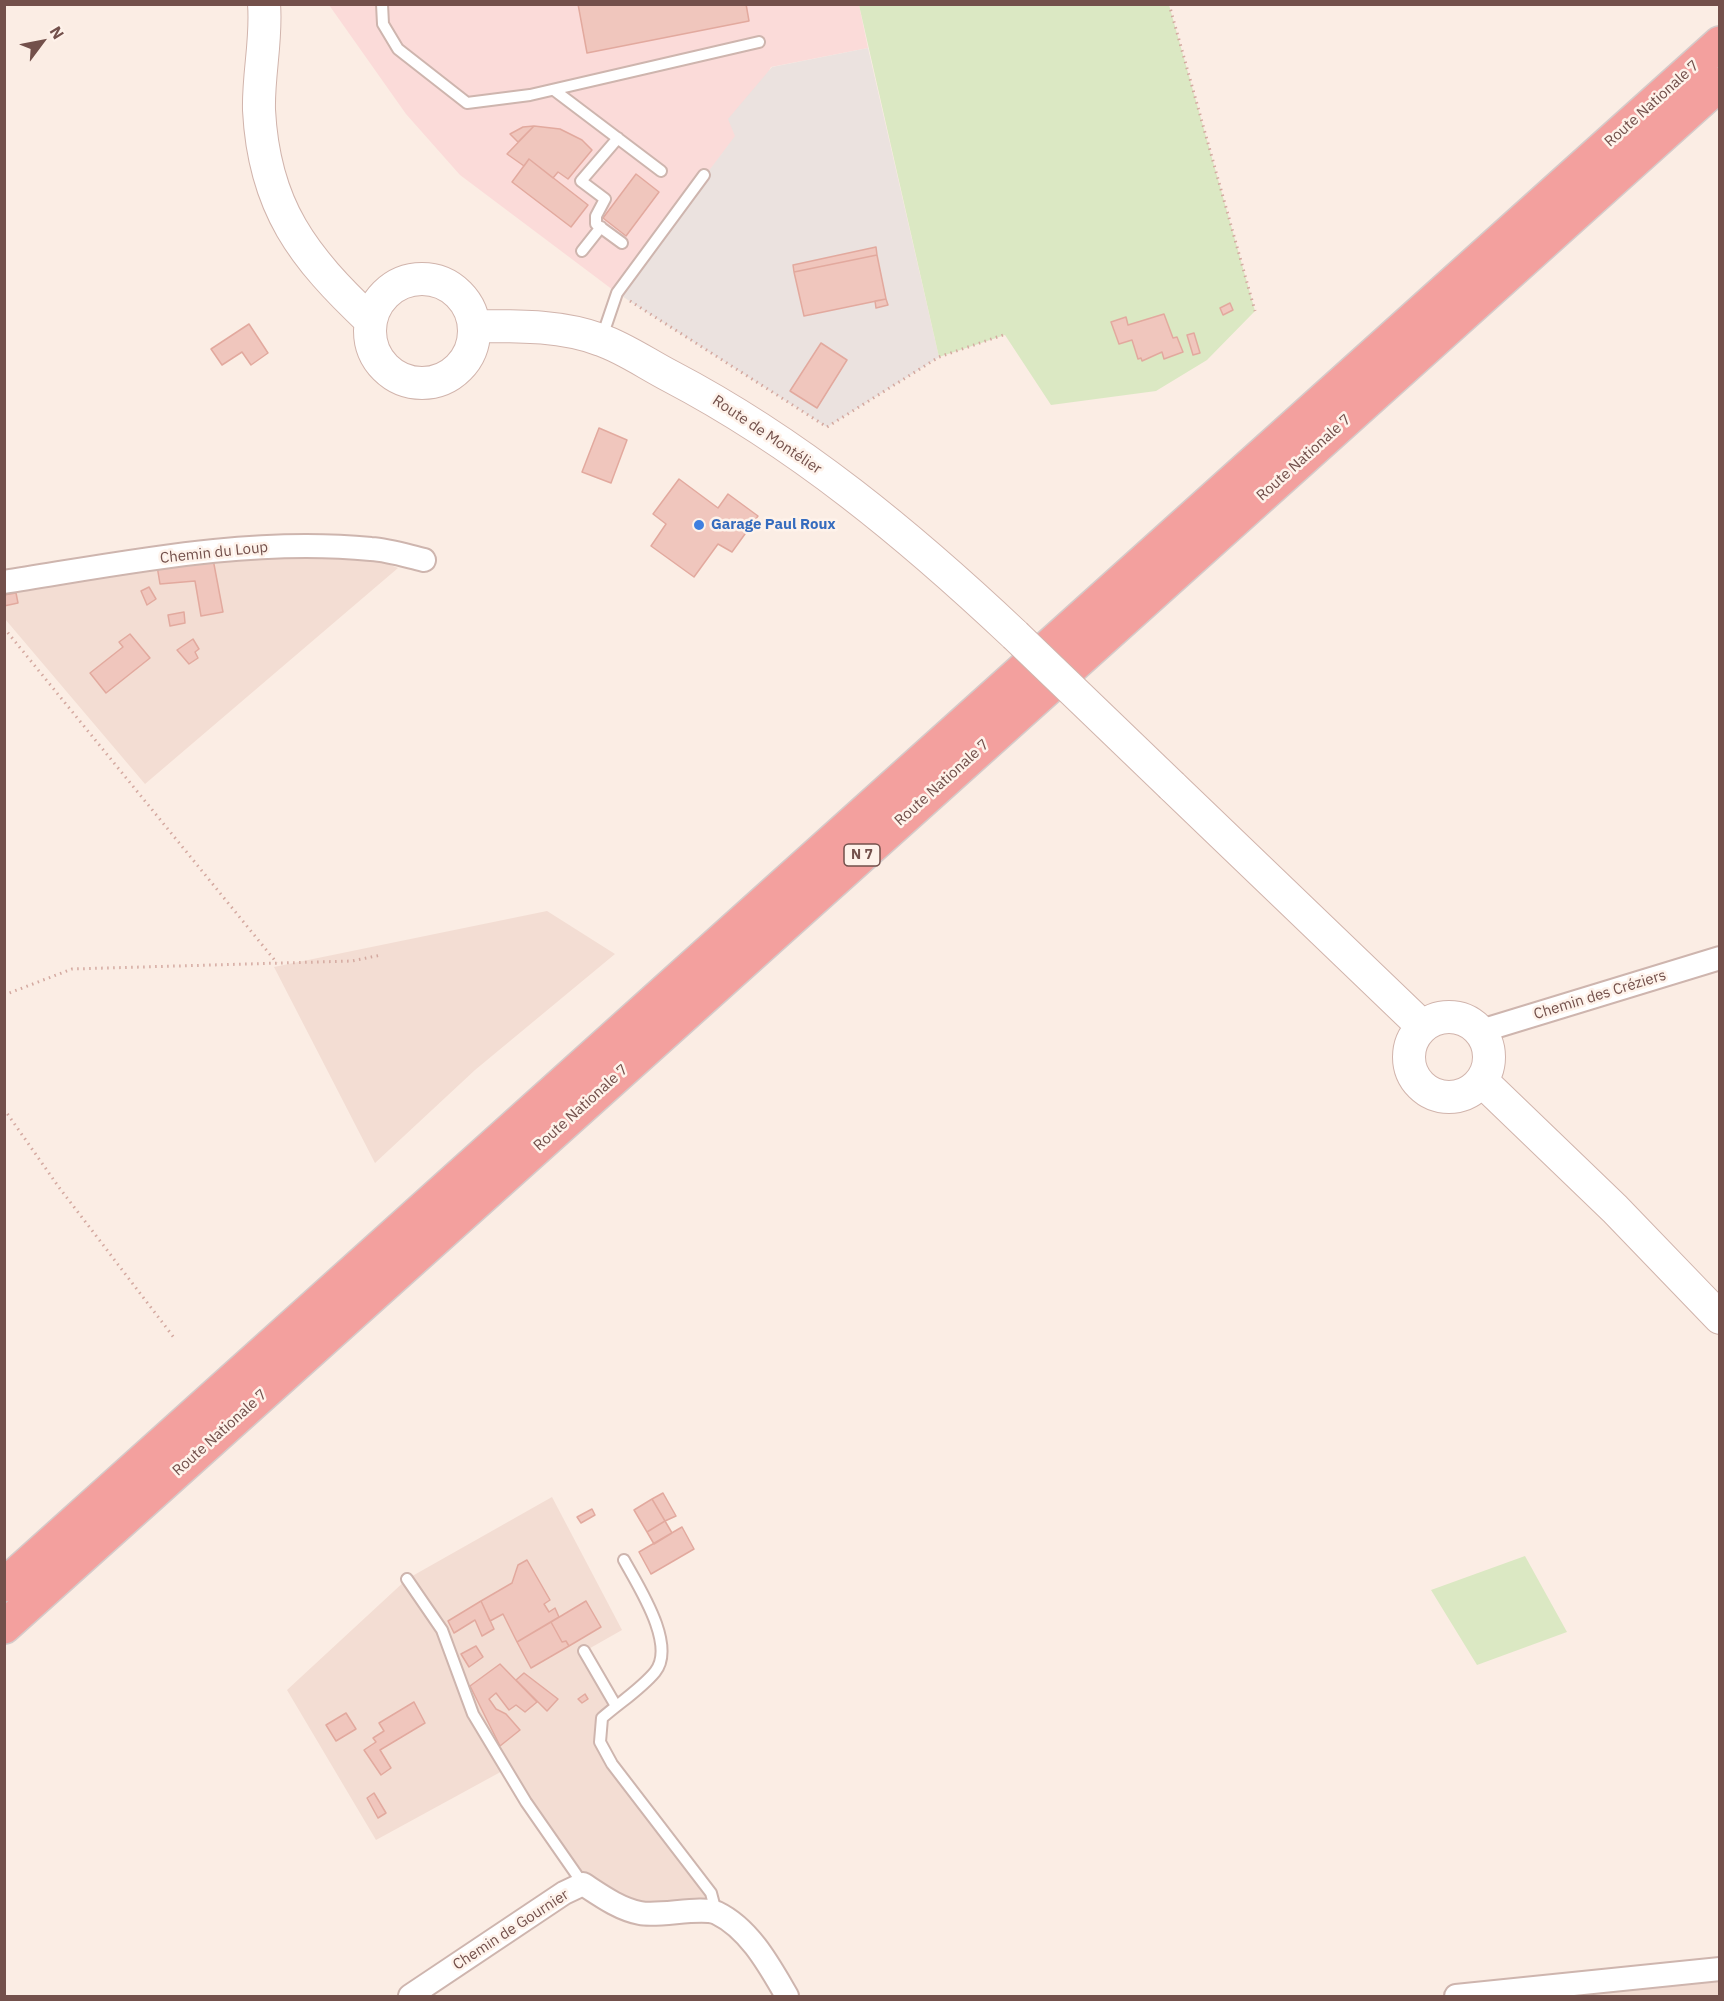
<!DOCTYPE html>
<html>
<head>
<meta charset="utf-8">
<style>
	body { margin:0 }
	#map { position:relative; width:1724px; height:2001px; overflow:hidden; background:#fbede4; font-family:"IBM Plex Sans",sans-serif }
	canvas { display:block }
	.frame { position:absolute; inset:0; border:6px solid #73504b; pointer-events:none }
	.north { position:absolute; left:12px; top:12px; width:60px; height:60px; -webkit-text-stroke:4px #fef2ea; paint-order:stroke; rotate:58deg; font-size:16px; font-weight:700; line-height:24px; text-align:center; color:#73504b }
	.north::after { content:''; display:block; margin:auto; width:21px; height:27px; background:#73504b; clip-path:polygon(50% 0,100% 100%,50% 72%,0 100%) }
</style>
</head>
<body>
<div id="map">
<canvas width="1724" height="2001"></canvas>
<div class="frame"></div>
<div class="north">N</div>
</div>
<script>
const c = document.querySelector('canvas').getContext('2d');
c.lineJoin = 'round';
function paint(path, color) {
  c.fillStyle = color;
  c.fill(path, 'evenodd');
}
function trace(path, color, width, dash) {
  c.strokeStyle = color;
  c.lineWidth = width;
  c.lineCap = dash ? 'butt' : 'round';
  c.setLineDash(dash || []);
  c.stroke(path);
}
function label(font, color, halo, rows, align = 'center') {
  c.font = font + ' "IBM Plex Sans",sans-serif';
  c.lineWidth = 5;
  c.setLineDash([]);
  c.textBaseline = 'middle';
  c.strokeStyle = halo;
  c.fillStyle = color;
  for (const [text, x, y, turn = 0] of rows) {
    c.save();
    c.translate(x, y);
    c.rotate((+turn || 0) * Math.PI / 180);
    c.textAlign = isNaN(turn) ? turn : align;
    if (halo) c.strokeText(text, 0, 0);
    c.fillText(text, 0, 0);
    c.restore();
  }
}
const residential = new Path2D(`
	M364 555 398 568 145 784 5 619 4 594 237 556Z
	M547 911 615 954 475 1070 375 1163 274 967Z
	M552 1497 622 1630 585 1651 616 1706 602 1718 600 1742 711 1893 716 1912 640 1914 583 1884 506 1769 376 1840 287 1690 407 1579Z
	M1719 1969V1996H1490Z`);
const commercial = new Path2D(`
	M329 5H859L868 48 771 67 736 136 617 293 460 175 406 114Z`);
const industrial = new Path2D(`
	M868 48 939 357 827 427 617 293 735 136 728 119 772 67Z`);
const green = new Path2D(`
	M859 5H1169L1255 311 1207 360 1156 391 1051 405 1005 335 939 357Z
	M1525 1556 1567 1632 1477 1665 1431 1590Z`);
const building = new Path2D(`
	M578 4H746L749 21 587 53Z
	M534 126 518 142 510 134 523 127Z
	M534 126 560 129 582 140 592 150 568 179 558 172 553 178 529 159 524 166 507 154Z
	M529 159 588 205 571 227 512 182Z
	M636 174 659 192 626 236 603 218Z
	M876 247 877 255 794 272 793 265Z
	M877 255 886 299 804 316 794 272Z
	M886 299 888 305 876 308 875 301Z
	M1230 303 1233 310 1223 315 1220 308Z
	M1164 314 1173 338 1177 337 1183 352 1164 359 1162 352 1142 361 1141 358 1138 359 1132 340 1119 344 1111 322 1126 317 1128 325Z
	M249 324 268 353 251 365 242 352 222 365 211 349Z
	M1194 333 1200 353 1193 355 1187 335Z
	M821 343 847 360 817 408 790 391Z
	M599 428 627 440 611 483 582 472Z
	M679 479 718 508 728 494 758 516 732 552 718 544 694 577 651 546 666 524 653 514Z
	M213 559 223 612 201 616 195 581 160 584 157 566Z
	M149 587 156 599 147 605 141 591Z
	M16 593 18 603 4 606V595Z
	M184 612 185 623 170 626 168 615Z
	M130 634 150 658 106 693 90 673 123 647 119 642Z
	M193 639 199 649 195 652 198 658 189 664 177 650Z
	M663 1493 676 1516 665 1521 652 1499Z
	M652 1499 665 1521 647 1532 634 1510Z
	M592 1509 595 1515 581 1523 577 1517Z
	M665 1521 672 1533 654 1544 647 1532Z
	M682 1527 694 1549 651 1574 639 1552Z
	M527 1560 550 1600 544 1604 549 1612 555 1608 559 1617 517 1642 503 1614 490 1621 481 1601 512 1583 518 1565Z
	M481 1601 494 1629 482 1636 475 1620 454 1633 448 1621Z
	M586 1601 601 1627 569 1646 566 1641 562 1642 551 1622Z
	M551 1622 562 1642 566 1641 569 1646 531 1668 517 1642Z
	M476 1646 483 1657 469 1667 461 1654Z
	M500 1664 537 1702 525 1712 516 1705 509 1710 496 1693 489 1699 496 1709 506 1714 520 1730 500 1746 470 1686Z
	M524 1673 558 1699 547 1711 516 1680Z
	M585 1694 588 1699 582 1703 578 1699Z
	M414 1702 425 1723 380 1750 391 1768 381 1775 364 1750 376 1742 373 1738 384 1731 379 1723Z
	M346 1713 356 1729 336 1741 326 1725Z
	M374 1793 386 1813 378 1818 367 1798Z`);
const path = new Path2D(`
	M1169 4 1255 311
	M630 301 827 427 939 357 1006 334
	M4 628 277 963
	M4 995 72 969 352 961 381 955
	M4 1109 58 1186 175 1339`);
const lane = new Path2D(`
	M382 4 383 24 398 49 467 103 530 95 759 42
	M554 90 661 171
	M618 138 581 181 605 199 596 216V224L622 243
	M582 251 601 227
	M602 337 617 293 704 175
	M624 1560C638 1586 677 1645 655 1672 641 1689 619 1703 602 1718L600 1742 612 1764 711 1893 716 1912
	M407 1579 442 1630 473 1714 526 1802 583 1884
	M584 1651 616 1706`);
const street = new Path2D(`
	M4 582C125 563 248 537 371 549 389 550 407 556 424 560
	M1481 1031 1720 958
	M410 1996 564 1893 583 1884C600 1895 619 1909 640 1913 659 1917 702 1906 717 1913 750 1929 770 1967 787 1996
	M1456 1996 1720 1969`);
const secondary = new Path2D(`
	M264 4C267 39 258 75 259 110 264 207 303 257 371 321
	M370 331a52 52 0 1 1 104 0a52 52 0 1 1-104 0Z
	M474 326C516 326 561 325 601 340 624 348 647 364 670 376 798 443 910 536 1015 635
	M1172 786 1422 1026
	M1409 1057a40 40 0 1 1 80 0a40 40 0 1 1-80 0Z
	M1482 1081 1615 1209 1720 1318`);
const highway = new Path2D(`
	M4 1585 1720 43
	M4 1627 1720 84`);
const secondaryBridge = new Path2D(`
	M1015 635 1172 786`);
const markers = [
	[699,525,6,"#3f7fe0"]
];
const shields = [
	[862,855,36]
];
const shieldNames = [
	["N 7",862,855]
];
const streetNames = [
	["Route Nationale 7",1652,104,-42],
	["Route de Montélier",767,435,34],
	["Route Nationale 7",1304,458,-42],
	["Chemin du Loup",214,553,-6],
	["Route Nationale 7",942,783,-42],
	["Chemin des Créziers",1600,995,-17],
	["Route Nationale 7",581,1108,-42],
	["Route Nationale 7",220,1433,-42],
	["Chemin de Gournier",511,1930,-33]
];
const shopNames = [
	["Garage Paul Roux",711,525]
];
paint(residential, '#f3ddd3');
paint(commercial, '#fbdbd9');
paint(industrial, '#ebe2df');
paint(green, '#dbe8c3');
paint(building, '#f0c6bd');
trace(building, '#e2a99e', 1.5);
trace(lane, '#ceb5ae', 14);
trace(street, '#ceb5ae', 26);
trace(secondary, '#d1b4ac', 34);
trace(highway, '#d5cac9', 36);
trace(path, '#d4a9a0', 3, [1.5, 4.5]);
trace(lane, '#fff', 10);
trace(street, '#fff', 22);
trace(secondary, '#fff', 32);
trace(highway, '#f3a09e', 33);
trace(secondaryBridge, '#d1b4ac', 34, []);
trace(secondaryBridge, '#fff', 32);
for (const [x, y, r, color] of markers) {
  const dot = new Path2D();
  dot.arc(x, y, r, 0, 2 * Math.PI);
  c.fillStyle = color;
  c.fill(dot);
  trace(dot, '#fef2ea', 2);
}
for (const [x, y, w] of shields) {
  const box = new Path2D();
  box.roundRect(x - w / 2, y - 11, w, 22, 4.5);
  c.fillStyle = '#fef2ea';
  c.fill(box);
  trace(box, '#73504b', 1.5);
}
label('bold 14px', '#73504b', null, shieldNames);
label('15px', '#73504b', '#fef2ea', streetNames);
label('bold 15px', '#366cbe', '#fef2ea', shopNames, 'left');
</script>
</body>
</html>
